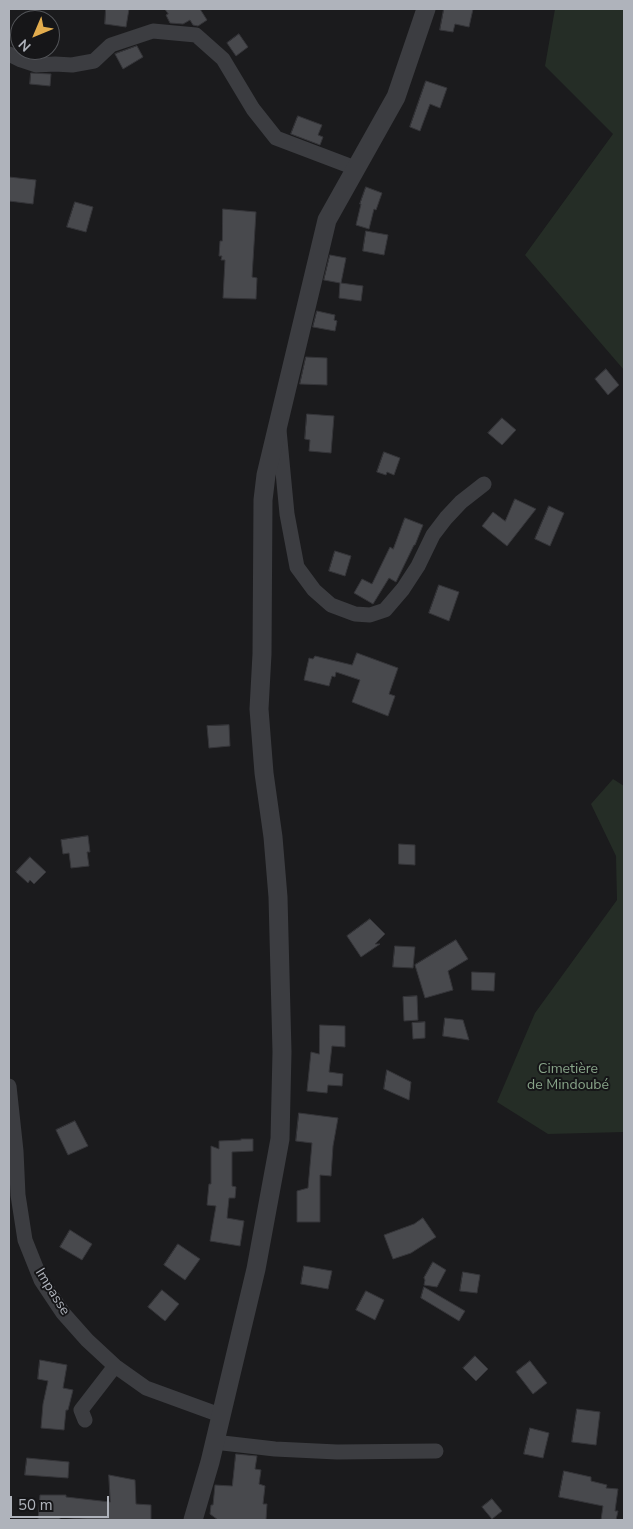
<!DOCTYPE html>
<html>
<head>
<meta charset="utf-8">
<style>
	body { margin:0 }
	#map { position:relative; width:633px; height:1529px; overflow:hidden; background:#1b1b1d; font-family:"Nunito Sans",sans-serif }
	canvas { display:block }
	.frame { position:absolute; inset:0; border:10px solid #afb3bb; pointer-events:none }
	.north { position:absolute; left:10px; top:10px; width:50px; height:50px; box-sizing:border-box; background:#161618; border:1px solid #535559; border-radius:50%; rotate:225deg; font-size:14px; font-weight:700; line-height:20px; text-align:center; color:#afb3bb }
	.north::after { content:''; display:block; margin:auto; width:18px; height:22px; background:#e2ac4d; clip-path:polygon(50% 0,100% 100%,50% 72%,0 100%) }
	.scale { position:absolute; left:10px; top:1496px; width:99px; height:22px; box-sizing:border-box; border:2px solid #afb3bb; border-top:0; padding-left:6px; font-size:15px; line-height:18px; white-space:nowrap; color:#afb3bb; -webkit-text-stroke:4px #161618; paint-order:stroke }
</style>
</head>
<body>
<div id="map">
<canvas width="633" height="1529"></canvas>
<div class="frame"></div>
<div class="north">N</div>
<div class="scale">50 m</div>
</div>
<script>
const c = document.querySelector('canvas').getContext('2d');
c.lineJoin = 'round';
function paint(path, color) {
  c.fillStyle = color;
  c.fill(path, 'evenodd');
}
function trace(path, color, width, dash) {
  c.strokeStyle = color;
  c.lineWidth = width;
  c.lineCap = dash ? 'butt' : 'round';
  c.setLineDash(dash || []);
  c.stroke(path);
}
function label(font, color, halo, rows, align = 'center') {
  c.font = font + ' "Nunito Sans",sans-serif';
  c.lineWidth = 4;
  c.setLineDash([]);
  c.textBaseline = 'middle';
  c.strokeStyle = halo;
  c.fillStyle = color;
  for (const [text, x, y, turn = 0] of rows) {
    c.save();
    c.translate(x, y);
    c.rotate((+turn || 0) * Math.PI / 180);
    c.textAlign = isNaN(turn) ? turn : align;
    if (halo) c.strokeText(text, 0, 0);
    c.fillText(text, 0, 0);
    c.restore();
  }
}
const green = new Path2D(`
	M555 9H624V370L525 255 613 134 545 66Z
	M613 779 624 786V1132L548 1134 497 1102 535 1013 617 900 616 856 591 804Z`);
const building = new Path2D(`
	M106 9H129L126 27 105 24Z
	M165 9H200L207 20 198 26 193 25 190 20 183 24 170 23 166 15 168 14Z
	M444 9H473L469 27 455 24 453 32 440 30Z
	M239 34 248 47 236 56 227 43Z
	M137 46 143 57 123 69 115 54Z
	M31 73 51 74 50 86 30 84Z
	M426 81 447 88 440 108 430 104 420 131 410 127Z
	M298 116 322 125 318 135 323 137 320 145 291 134Z
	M9 177 36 180 33 204 9 201Z
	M366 187 382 193 376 210 374 209 369 229 356 225 361 204H360Z
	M75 202 93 207 86 232 67 227Z
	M223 209 256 212 252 277 257 278 256 299 223 298 225 260H221L222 256H219L220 241H222Z
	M366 231 388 235 384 255 363 251Z
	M330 255 346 258 341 283 363 286 361 301 339 298 340 283 324 280Z
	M317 311 335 315 334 320 337 321 335 331 313 327Z
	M306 357 327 358V385L300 384Z
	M606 369 619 385 608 395 595 379Z
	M307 414 334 416 331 453 309 451 310 440 305 439Z
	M502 418 516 430 502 445 488 433Z
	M384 452 400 458 394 475 387 472 386 475 377 472Z
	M515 499 536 509 507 546 482 526 493 512 505 521Z
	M549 506 564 513 550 546 535 539Z
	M405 518 423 525 415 545H414L396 582 389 578 373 604 354 593 362 579 372 584 390 547 393 549Z
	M335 551 351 556 345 576 329 571Z
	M439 585 459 592 449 621 429 613Z
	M357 653 398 668 389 694 395 696 388 716 352 702 360 680 336 672 335 677 332 676 329 686 304 680 309 658 313 659 315 656 352 665Z
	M229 725 230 746 209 748 207 726Z
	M88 836 90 852H87L89 866 71 868 69 853 63 854 61 840Z
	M399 844 415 845V865L399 864Z
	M30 857 46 872 34 884 30 880 28 883 16 872Z
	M370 919 385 934 375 944H380L361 957 347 936Z
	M456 940 468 959 448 971 453 990 425 998 415 965Z
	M395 946 415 947 413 968 393 967Z
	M472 972 495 973 494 991 472 990Z
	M417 996 418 1020 404 1021 403 997Z
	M445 1018 463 1020 469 1040 443 1036Z
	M425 1022V1038L413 1039 412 1023Z
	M320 1025 345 1026V1047L332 1046 329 1072 343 1074 342 1086 328 1085 327 1093 307 1091 311 1052 319 1054Z
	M387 1070 411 1082 409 1100 384 1089Z
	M299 1113 338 1118 333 1146 331 1176 320 1175V1222H297V1191L308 1188 312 1143 296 1141Z
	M75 1121 88 1146 68 1155 56 1130Z
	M241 1139H253V1151L232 1152V1186L236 1187 235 1198H229L227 1218 244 1221 240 1246 210 1241 216 1206 207 1205 209 1184H211V1146L219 1149V1141L241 1140Z
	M423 1218 436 1237 411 1253 393 1259 384 1235 414 1224Z
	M70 1230 92 1244 82 1260 60 1247Z
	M178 1244 200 1259 185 1280 164 1265Z
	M433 1262 446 1270 437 1287 424 1285 425 1280 424 1278Z
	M304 1266 332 1271 328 1289 301 1284Z
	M463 1272 480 1275 477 1293 460 1291Z
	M424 1287 465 1311 459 1321 421 1298Z
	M162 1290 179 1304 165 1321 148 1307Z
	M366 1291 384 1300 375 1320 356 1310Z
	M475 1356 488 1369 476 1381 463 1368Z
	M40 1360 67 1365 63 1388 73 1390 68 1410H66L64 1430 41 1428 43 1404 48 1381 38 1379Z
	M530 1361 547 1383 533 1394 516 1372Z
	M577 1409 600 1412 596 1445 572 1442Z
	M530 1428 549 1433 543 1458 524 1454Z
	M236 1454 257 1456 255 1469 261 1470 259 1484 265 1486 263 1504H267L266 1520H218L210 1514 211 1505H213L215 1485 232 1486Z
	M27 1458 69 1462 68 1478 25 1475Z
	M564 1471 591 1477V1481L607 1485 606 1488 618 1489 615 1511H618L616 1520H601L603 1506 559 1497Z
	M109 1475 135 1480 136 1504 151 1505V1520H93L60 1517V1520H38L40 1495H66V1497L110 1502Z
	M492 1499 502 1511 492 1519 482 1507Z`);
const minor = new Path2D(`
	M9 54 21 60 36 65 55 64 72 65 94 61 111 45 153 31 196 35 223 59 253 109 276 138 355 168
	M279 430 287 514 297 567 314 590 331 605 355 614 370 615 385 610 403 589 418 566 433 535 446 518 461 502 484 484
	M9 1086 16 1151 18 1195 25 1240 41 1280 63 1313 87 1340 115 1366 146 1388 220 1415
	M85 1420 81 1410 115 1366
	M214 1442 275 1449 337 1452 436 1451`);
const tertiary = new Path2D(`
	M193 1520 210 1462 256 1269 280 1139 282 1052 278 897 273 837 264 773 259 709 262 654 263 500 266 475 327 220 396 97 426 9`);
const parkNames = [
	["Cimetière",568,1070],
	["de Mindoubé",568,1086]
];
const streetNames = [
	["Impasse",52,1292,58]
];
paint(green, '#252d26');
paint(building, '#48494d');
trace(building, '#353539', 1);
trace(minor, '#3c3d41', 15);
trace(tertiary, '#3c3d41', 19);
label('14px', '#88a489', '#161618', parkNames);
label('14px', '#afb3bb', '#161618', streetNames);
</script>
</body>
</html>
